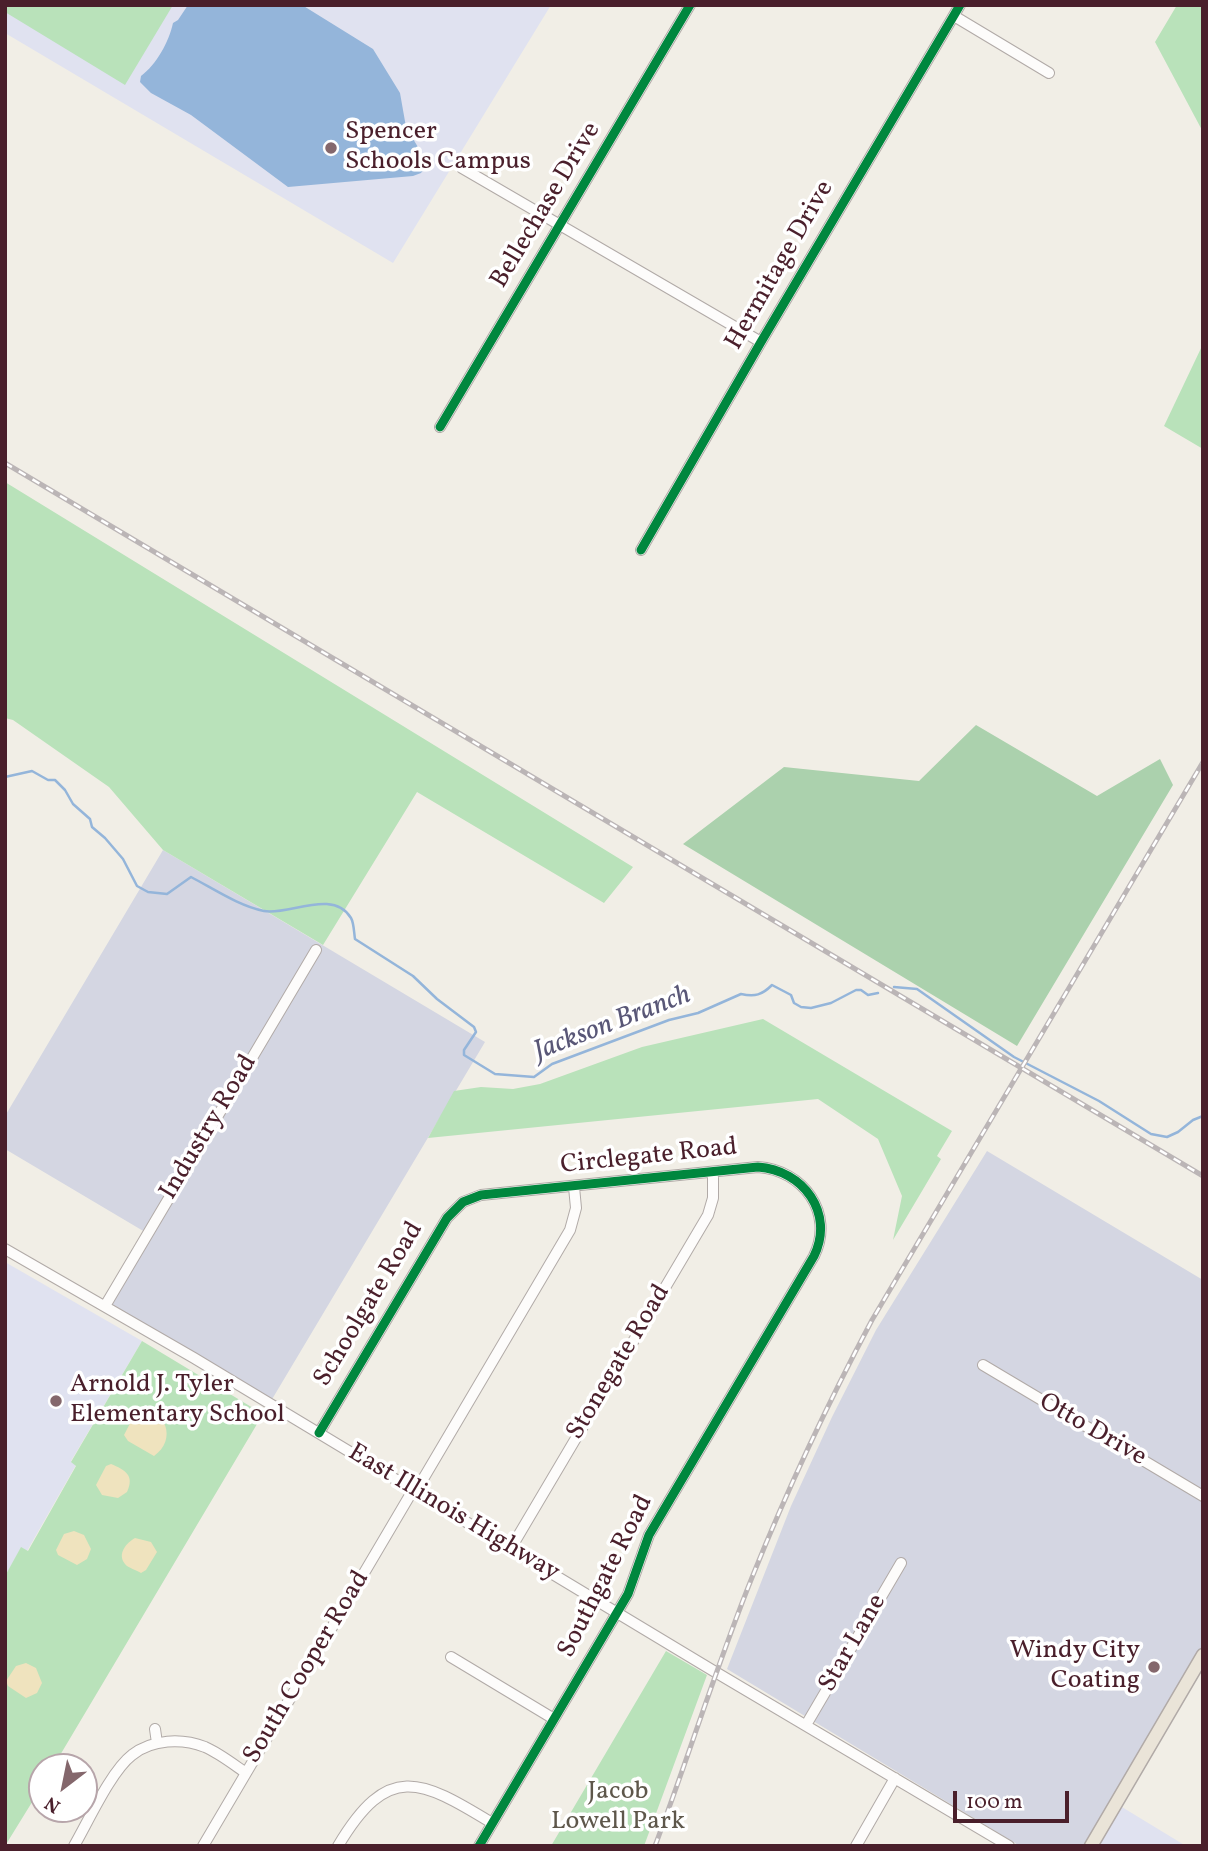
<!DOCTYPE html>
<html>
<head>
<meta charset="utf-8">
<style>
	body { margin:0 }
	#map { position:relative; width:1208px; height:1851px; overflow:hidden; background:#f1eee6; font-family:Vollkorn,serif }
	canvas { display:block }
	.frame { position:absolute; inset:0; border:7px solid #4a1f2b; pointer-events:none }
	.north { position:absolute; left:28px; top:1753px; width:70px; height:70px; box-sizing:border-box; background:#fff; border:2px solid #b7a5aa; border-radius:50%; rotate:212deg; font-size:19px; font-weight:700; line-height:28px; text-align:center; color:#4a1f2b }
	.north::after { content:''; display:block; margin:auto; width:24px; height:32px; background:#84676c; clip-path:polygon(50% 0,100% 100%,50% 72%,0 100%) }
	.scale { position:absolute; left:953px; top:1791px; width:116px; height:32px; box-sizing:border-box; border:4px solid #4a1f2b; border-top:0; padding-left:9px; font-size:21px; line-height:24px; white-space:nowrap; color:#4a1f2b; -webkit-text-stroke:5px #fff; paint-order:stroke }
</style>
</head>
<body>
<div id="map">
<canvas width="1208" height="1851"></canvas>
<div class="frame"></div>
<div class="north">N</div>
<div class="scale">100 m</div>
</div>
<script>
const c = document.querySelector('canvas').getContext('2d');
c.lineJoin = 'round';
function paint(path, color) {
  c.fillStyle = color;
  c.fill(path, 'evenodd');
}
function trace(path, color, width, dash) {
  c.strokeStyle = color;
  c.lineWidth = width;
  c.lineCap = dash ? 'butt' : 'round';
  c.setLineDash(dash || []);
  c.stroke(path);
}
function label(font, color, halo, rows, align = 'center') {
  c.font = font + ' Vollkorn,serif';
  c.lineWidth = 7;
  c.setLineDash([]);
  c.textBaseline = 'middle';
  c.strokeStyle = halo;
  c.fillStyle = color;
  for (const [text, x, y, turn = 0] of rows) {
    c.save();
    c.translate(x, y);
    c.rotate((+turn || 0) * Math.PI / 180);
    c.textAlign = isNaN(turn) ? turn : align;
    if (halo) c.strokeText(text, 0, 0);
    c.fillText(text, 0, 0);
    c.restore();
  }
}
const built = new Path2D(`
	M5 5H551L393 263 5 33Z
	M5 1262 142 1341 71 1461 76 1465 27 1551 21 1548 5 1576Z
	M1112 1801 1186 1846H1086Z`);
const industrial = new Path2D(`
	M163 850 485 1042 271 1401 109 1305 150 1235 5 1149V1116Z
	M987 1151 1203 1280V1649L1086 1846H1020L727 1669 791 1506 832 1417 876 1330Z`);
const green = new Path2D(`
	M5 5H173L125 85 5 12Z
	M1177 5H1203V132L1155 42Z
	M1203 344V449L1164 426Z
	M5 482 633 867 604 903 417 792 323 945 163 850 109 787 13 720 5 718Z
	M763 1019 952 1131 937 1156 941 1159 893 1240 902 1196 878 1139 818 1099 428 1138 454 1091 481 1087 513 1089 540 1084 642 1047Z
	M142 1341 263 1414 53 1767H42V1786L5 1846V1576L21 1547 28 1551 76 1466 71 1462Z
	M666 1651 707 1675 644 1846H551Z`);
const forest = new Path2D(`
	M976 725 1097 796 1160 759 1173 785 1017 1046 683 844 784 767 919 781Z`);
const sand = new Path2D(`
	M138 1408C167 1409 177 1440 154 1456L128 1441 124 1435Z
	M111 1464C125 1470 135 1475 127 1492L118 1498 102 1495 96 1485 106 1466Z
	M74 1531 84 1535 91 1549 87 1559 77 1565 58 1555 56 1550 64 1534Z
	M135 1538 151 1542 157 1552 146 1570 141 1573C137 1570 128 1568 125 1564 117 1554 126 1543 135 1538Z
	M26 1663 36 1668 42 1683 37 1693 26 1698 8 1686 6 1681 16 1666Z`);
const water = new Path2D(`
	M188 5H302L373 49 400 93 406 127 425 159 426 166 421 173 413 176 288 187 191 115 151 93 140 82 141 76C156 65 169 42 173 23L178 20Z`);
const stream = new Path2D(`
	M5 777 32 771 48 780H55L65 790 73 804 90 819 92 827 105 838 123 859 137 886 148 892 167 894 191 877C214 889 239 906 264 911 288 916 333 888 351 918 354 923 354 933 355 939L413 976 437 999 474 1027 476 1032 464 1050V1055L495 1074 534 1077 552 1064 669 1020 698 1013 741 994C755 997 762 995 772 985L791 995 794 1003 801 1007 811 1008 831 1003 856 990H861L868 995 878 993
	M894 987 917 989 1014 1057 1099 1101 1151 1134 1167 1137 1178 1132 1193 1120 1203 1116`);
const minor = new Path2D(`
	M954 16 1049 73
	M462 168 761 342
	M440 427 690 5
	M641 550 761 342 960 5
	M5 1249 194 1358 717 1673 1009 1846
	M105 1306 316 950
	M983 1365 1203 1496
	M319 1433 447 1218 463 1202 481 1195 758 1167C803 1170 835 1213 814 1256L649 1535 628 1594 479 1846
	M416 1491 570 1230 576 1208 574 1187
	M511 1548 708 1215 713 1198V1173
	M451 1657 554 1719
	M806 1725 901 1563
	M155 1729 157 1743
	M74 1846C88 1822 111 1771 132 1755 152 1739 182 1738 205 1747 219 1753 233 1764 246 1773
	M203 1846 413 1490
	M338 1846C388 1762 420 1779 492 1823
	M856 1846 895 1778`);
const major = new Path2D(`
	M1091 1846 1203 1655`);
const rail = new Path2D(`
	M5 463 1203 1176
	M655 1846C689 1756 717 1664 753 1575 788 1488 828 1403 872 1320L1203 762`);
const cycleway = new Path2D(`
	M440 427 690 5
	M641 550 761 342 960 5
	M319 1433 447 1218 463 1202 481 1195 758 1167C803 1170 835 1213 814 1256L649 1535 628 1594 479 1846`);
const markers = [
	[331,148,7,"#84676c"],
	[56,1401,7,"#84676c"],
	[1154,1667,7,"#84676c"]
];
const poiNames = [
	["Spencer",345,133],
	["Schools Campus",345,163],
	["Arnold J. Tyler",70,1386],
	["Elementary School",70,1416],
	["Windy City",1140,1652,"right"],
	["Coating",1140,1682,"right"]
];
const streetNames = [
	["Bellechase Drive",547,206,-59],
	["Hermitage Drive",781,266,-60],
	["Industry Road",210,1128,-59],
	["Circlegate Road",649,1158,-6],
	["Schoolgate Road",370,1305,-59],
	["Stonegate Road",620,1363,-59],
	["Otto Drive",1092,1431,30],
	["East Illinois Highway",453,1514,31],
	["Southgate Road",607,1577,-63],
	["Star Lane",854,1644,-60],
	["South Cooper Road",308,1668,-59]
];
const parkNames = [
	["Jacob",618,1793],
	["Lowell Park",618,1823]
];
const waterNames = [
	["Jackson Branch",613,1025,-21]
];
paint(built, '#e0e2f0');
paint(industrial, '#d4d6e2');
paint(green, '#b9e2ba');
paint(forest, '#abd1ad');
paint(sand, '#efe3be');
paint(water, '#94b5da');
trace(stream, '#94b5da', 2.5);
trace(minor, '#b1aaa7', 12);
trace(major, '#b1aaa7', 15);
trace(minor, '#fdfcfb', 10);
trace(major, '#eae4d8', 12);
trace(rail, '#bbb5b6', 5);
trace(rail, '#fff', 2.5, [8]);
trace(cycleway, '#00873e', 9);
for (const [x, y, r, color] of markers) {
  const dot = new Path2D();
  dot.arc(x, y, r, 0, 2 * Math.PI);
  c.fillStyle = color;
  c.fill(dot);
  trace(dot, '#fff', 2.5);
}
label('26px', '#4a1f2b', '#fff', poiNames, 'left');
label('26px', '#4a1f2b', '#fff', streetNames);
label('26px', '#5e574b', '#fff', parkNames);
label('italic 28px', '#595777', '#fff', waterNames);
</script>
</body>
</html>
